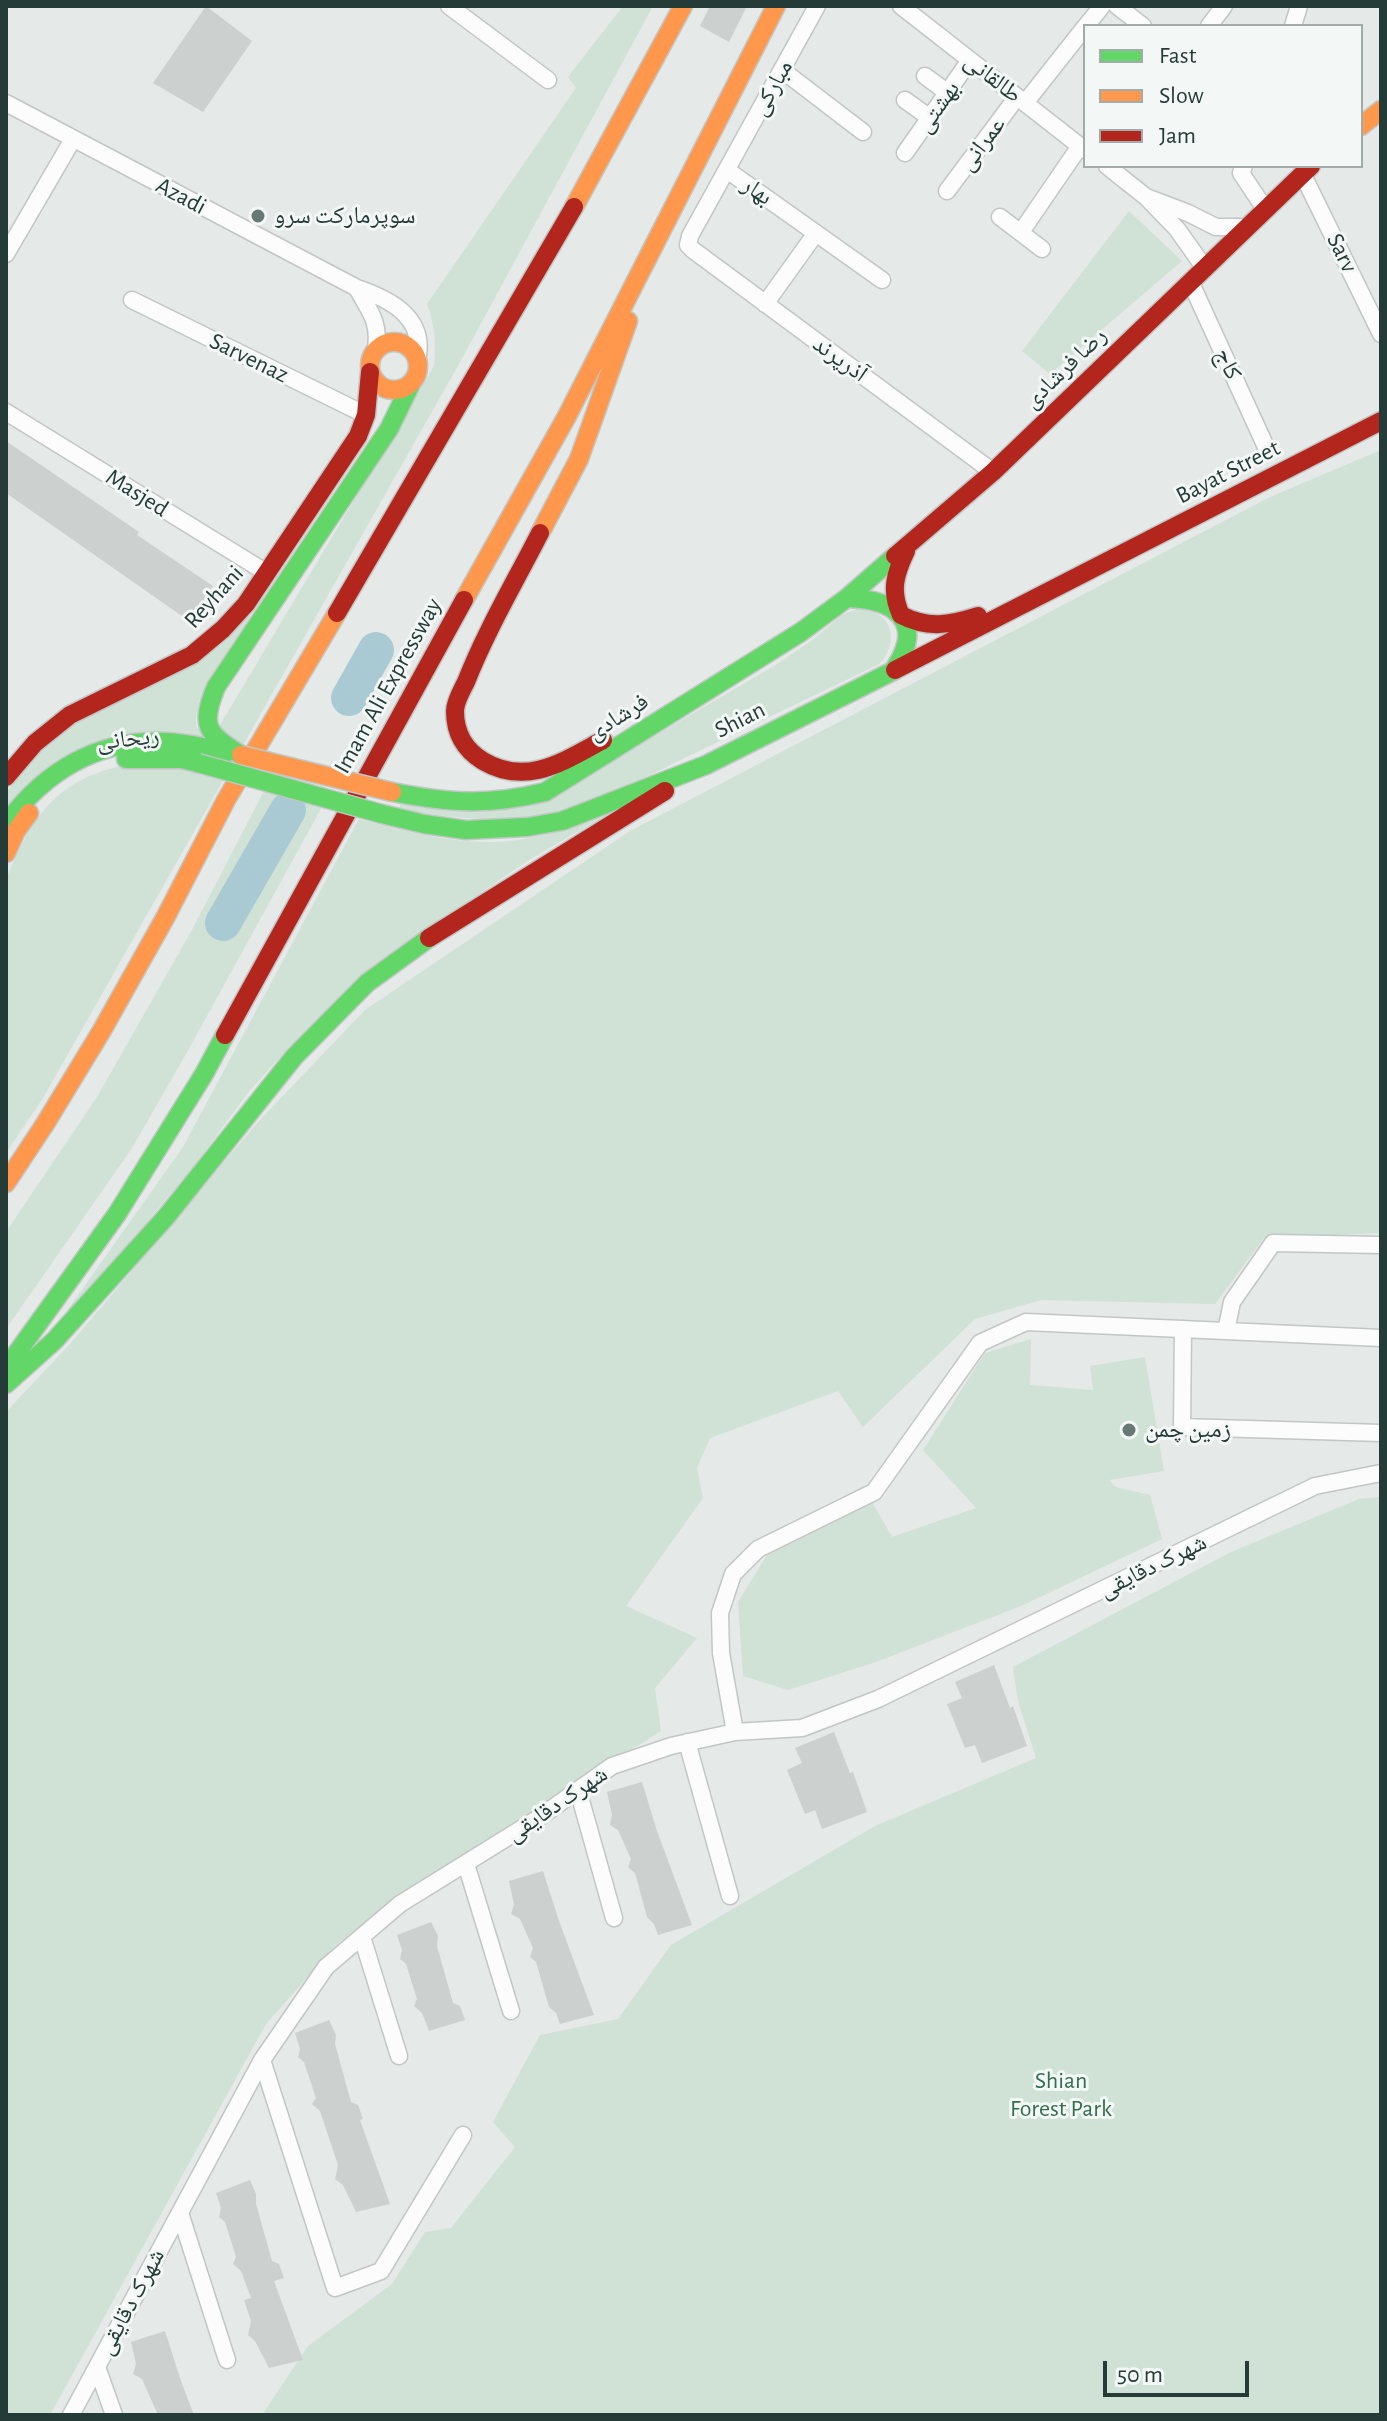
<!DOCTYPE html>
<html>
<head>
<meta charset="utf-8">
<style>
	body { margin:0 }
	#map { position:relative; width:1387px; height:2421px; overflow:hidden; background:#e5e9e7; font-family:"Alegreya Sans",sans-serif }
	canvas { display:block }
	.frame { position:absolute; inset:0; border:8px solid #253b37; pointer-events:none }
	.legend { position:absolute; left:1083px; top:24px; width:280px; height:144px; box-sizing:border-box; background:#f3f8f6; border:2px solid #a1acaa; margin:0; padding:10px 14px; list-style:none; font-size:24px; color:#253b37 }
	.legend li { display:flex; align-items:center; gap:16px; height:40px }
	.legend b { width:40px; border:2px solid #a1acaa }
	.scale { position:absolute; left:1103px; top:2361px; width:146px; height:36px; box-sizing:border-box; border:4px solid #253b37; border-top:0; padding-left:10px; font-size:24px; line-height:28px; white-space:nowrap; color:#253b37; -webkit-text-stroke:6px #f3f8f6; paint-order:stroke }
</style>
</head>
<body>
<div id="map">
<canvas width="1387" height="2421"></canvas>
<div class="frame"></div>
<ul class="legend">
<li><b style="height:10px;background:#63d668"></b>Fast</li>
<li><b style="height:10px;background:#ff974d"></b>Slow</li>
<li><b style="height:10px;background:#b3261e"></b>Jam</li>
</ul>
<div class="scale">50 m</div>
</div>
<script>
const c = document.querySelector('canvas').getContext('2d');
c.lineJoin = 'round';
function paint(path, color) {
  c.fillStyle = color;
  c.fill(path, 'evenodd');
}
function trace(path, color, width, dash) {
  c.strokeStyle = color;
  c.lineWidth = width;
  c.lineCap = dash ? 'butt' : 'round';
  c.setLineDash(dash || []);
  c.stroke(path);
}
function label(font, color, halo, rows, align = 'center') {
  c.font = font + ' "Alegreya Sans","Noto Naskh Arabic",sans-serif';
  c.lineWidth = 6;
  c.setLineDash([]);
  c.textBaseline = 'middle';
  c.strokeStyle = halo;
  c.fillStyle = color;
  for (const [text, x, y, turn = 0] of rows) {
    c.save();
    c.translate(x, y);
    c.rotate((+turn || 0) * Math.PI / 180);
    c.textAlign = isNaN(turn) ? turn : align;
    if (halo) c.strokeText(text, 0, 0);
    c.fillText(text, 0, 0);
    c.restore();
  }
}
const green = new Path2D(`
	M623 6H653L459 364 43 1098 6 1153V880C31 817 58 777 128 765L116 742 6 814V792L60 730 248 615 255 619 200 700 196 715V726L211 740 434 366C436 343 435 325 427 304L576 88 568 77Z
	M1129 211 1182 261 1050 374 1022 351Z
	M1381 450V1233L1264 1238 1215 1304 1041 1300 975 1319 863 1427 838 1391 710 1438 697 1468 703 1498 626 1606 697 1638 655 1688 661 1731 403 1893 336 1945 266 2024 50 2415H6V1412L70 1344 258 1122 365 1010 630 831 1270 497Z
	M859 608C866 610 874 611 879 615 897 627 892 652 879 664 818 694 758 722 697 752 644 777 592 808 533 817 488 823 444 816 399 810L401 802 481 812 615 759 774 666 811 641 842 615Z
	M265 789 323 805 186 1054 132 1148 6 1329V1232L97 1097 192 930Z
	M622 806 529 860 389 955 285 1051 247 1094 193 1167 133 1239 47 1339 183 1147 359 819C409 832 458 846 511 841 549 837 587 818 622 806Z
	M1031 1339 1030 1385 1093 1390 1090 1366 1145 1357 1164 1471 1109 1480 1116 1487 1150 1495 1162 1539 1021 1606 876 1662 788 1690 743 1676 738 1602 783 1529 863 1486 892 1537 976 1508 923 1450 985 1353Z
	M1381 1497V2415H262L308 2346 392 2284 425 2232 451 2228 515 2147 493 2122 540 2035 618 2019 671 1945 875 1826 1036 1758 1018 1701 1013 1667 1231 1552 1359 1499Z`);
const river = new Path2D(`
	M349 698 376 650
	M223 923 288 810`);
const building = new Path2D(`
	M206 6 252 41 203 112 153 83Z
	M710 6H747L729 42 700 26Z
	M6 441 139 532 137 535 213 586 189 621 6 493Z
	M994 1665 1010 1708 1013 1706 1027 1746 982 1763 975 1745 965 1748 947 1704 962 1698 955 1682Z
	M834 1732 850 1773 853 1772 867 1812 822 1829 815 1810 805 1814 787 1770 802 1763 795 1748Z
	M642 1782 657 1831 692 1925 658 1935 654 1924 647 1917 635 1873 628 1867 631 1859 618 1830 610 1825 612 1815 607 1792Z
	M543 1871 559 1921 594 2015 560 2024 556 2013 549 2007 536 1962 530 1957 533 1948 520 1919 511 1914 514 1904 509 1881Z
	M431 1922 438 1936 437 1946 453 2003 460 2006 465 2020 429 2031 422 2013 414 2006 417 1999 406 1964 400 1959 402 1950 397 1935Z
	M329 2020 336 2035 335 2044 351 2102 358 2105 363 2119 360 2120 390 2204 356 2212 343 2185 335 2179 338 2165 320 2111 312 2104 316 2098 304 2062 298 2057 300 2049 295 2033Z
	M250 2180 256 2194V2204L272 2261 279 2264 284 2278 274 2281 303 2360 269 2368 255 2341 248 2335 251 2321 244 2300 251 2298 241 2271 233 2264 236 2257 225 2222 219 2217 221 2208 216 2193Z
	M165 2331 181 2381 194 2415H158L142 2379 133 2374 136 2364 131 2342Z`);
const street = new Path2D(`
	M449 6 548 80
	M817 6 690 236 688 245 693 250 993 472
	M901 6 1085 150
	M1117 6 1143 26
	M1086 26 1102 6
	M1209 26 1224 6
	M1293 26 1299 6
	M782 70 863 132
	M925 76 948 93
	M905 100 930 118
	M6 103 357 288C390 299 427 318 417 360
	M1025 103 1085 27
	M905 153 970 60
	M1107 166 1146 197
	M1244 166 1241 173 1265 209
	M727 170 882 280
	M1302 173 1381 334
	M947 191 1017 97
	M1000 217 1042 249
	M1021 232 1080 146
	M6 254 73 139
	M1204 267 1177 229 1146 197 1188 213 1216 227H1246
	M1190 281 1266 447
	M357 288C369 311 380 321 376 348
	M132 300 366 415
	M765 304 816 233
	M6 412 267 573
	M1183 1329 1182 1427 1381 1433
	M1226 1331 1232 1302 1273 1243 1381 1245
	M735 1732 721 1653 720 1613 733 1574 758 1549 874 1492 980 1343 1026 1322 1381 1338
	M687 1742 730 1896
	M578 1790 614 1918
	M466 1864 511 2011
	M362 1937 399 2056
	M262 2060 335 2288 381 2271 463 2135
	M180 2213 227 2360
	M97 2367 114 2415
	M71 2415 262 2060 326 1967 400 1904 537 1819 612 1766 671 1746 735 1732 802 1728 878 1699 1315 1486 1381 1473`);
const fast = new Path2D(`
	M847 598C894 599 926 621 895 668
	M241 755C206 733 200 726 216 687L389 429 411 384
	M126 759H182L198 763
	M392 792C449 803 488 806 545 792L801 632 847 598 895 556
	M382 814 424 824 466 830 527 827 562 821 706 765 895 670
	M6 824C45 771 98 739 166 742 187 743 207 748 228 752
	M6 1368 117 1214 204 1074 225 1035
	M6 1384 54 1341 166 1217 294 1057 367 983 429 938`);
const slow = new Path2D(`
	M1361 126 1381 110
	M574 207 683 6
	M370 366a24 24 0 1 1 48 0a24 24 0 1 1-48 0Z
	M540 533 579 459 628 321
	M464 600 567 416 776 6
	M6 853 16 831 29 813
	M6 1183 45 1124 101 1032 165 918 226 800 337 613`);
const jam = new Path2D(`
	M540 533C515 582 486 631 466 682 462 690 455 702 455 711 455 733 465 750 483 761 527 787 564 761 603 740
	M906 551C895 574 890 591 901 615 928 629 950 625 978 616
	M895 556 993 472 1311 166
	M337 613 574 207
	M895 670 1381 421
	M6 777 35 743 70 715 192 655 223 629 246 604 358 436 366 415 370 372
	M429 938 665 791
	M225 1035 464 600`);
const fastBridge = new Path2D(`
	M198 763 382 814`);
const slowBridge = new Path2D(`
	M241 755 392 792`);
const markers = [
	[258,216,8,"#687875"],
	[1129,1430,8,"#687875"]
];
const streetNames = [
	["طالقانی",993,78,38],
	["مبارکی",772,88,-61],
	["بهشتی",938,107,-55],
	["عمرانی",982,144,-53],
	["بهار",757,191,35],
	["Azadi",181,196,28],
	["Sarv",1342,253,64],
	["Sarvenaz",249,358,26],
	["آذرپرند",840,359,36],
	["کاج",1228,364,65],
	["رضا فرشادی",1065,368,-44],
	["Bayat Street",1228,472,-27],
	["Masjed",137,493,32],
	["Reyhani",214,597,-48],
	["Imam Ali Expressway",388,686,-61],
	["فرشادی",618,717,-32],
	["Shian",740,720,-27],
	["ریحانی",128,739,-6],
	["شهرک دقایقی",1153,1566,-26],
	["شهرک دقایقی",557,1804,-34],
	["شهرک دقایقی",131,2302,-62]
];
const poiNames = [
	["سوپرمارکت سرو",274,216],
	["زمین چمن",1145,1430]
];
const parkNames = [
	["Shian",1061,2081],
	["Forest Park",1061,2109]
];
paint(green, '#d0e1d6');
trace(river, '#aacad3', 36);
paint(building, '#ccd1cf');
trace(street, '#c2c6c4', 19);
trace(fast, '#c1c7c5', 21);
trace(slow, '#c1c7c5', 21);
trace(jam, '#c1c7c5', 21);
trace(street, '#fbfcfb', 16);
trace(fast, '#63d668', 18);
trace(slow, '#ff974d', 18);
trace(jam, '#b3261e', 18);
trace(fastBridge, '#c1c7c5', 21, []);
trace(slowBridge, '#c1c7c5', 21, []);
trace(fastBridge, '#63d668', 18);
trace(slowBridge, '#ff974d', 18);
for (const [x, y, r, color] of markers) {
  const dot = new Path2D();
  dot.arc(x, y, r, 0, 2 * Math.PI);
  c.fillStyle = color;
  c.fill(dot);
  trace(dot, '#f3f8f6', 3);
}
label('24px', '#253b37', '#f3f8f6', streetNames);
label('24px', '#253b37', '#f3f8f6', poiNames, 'left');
label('24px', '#336e4f', '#f3f8f6', parkNames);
</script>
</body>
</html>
